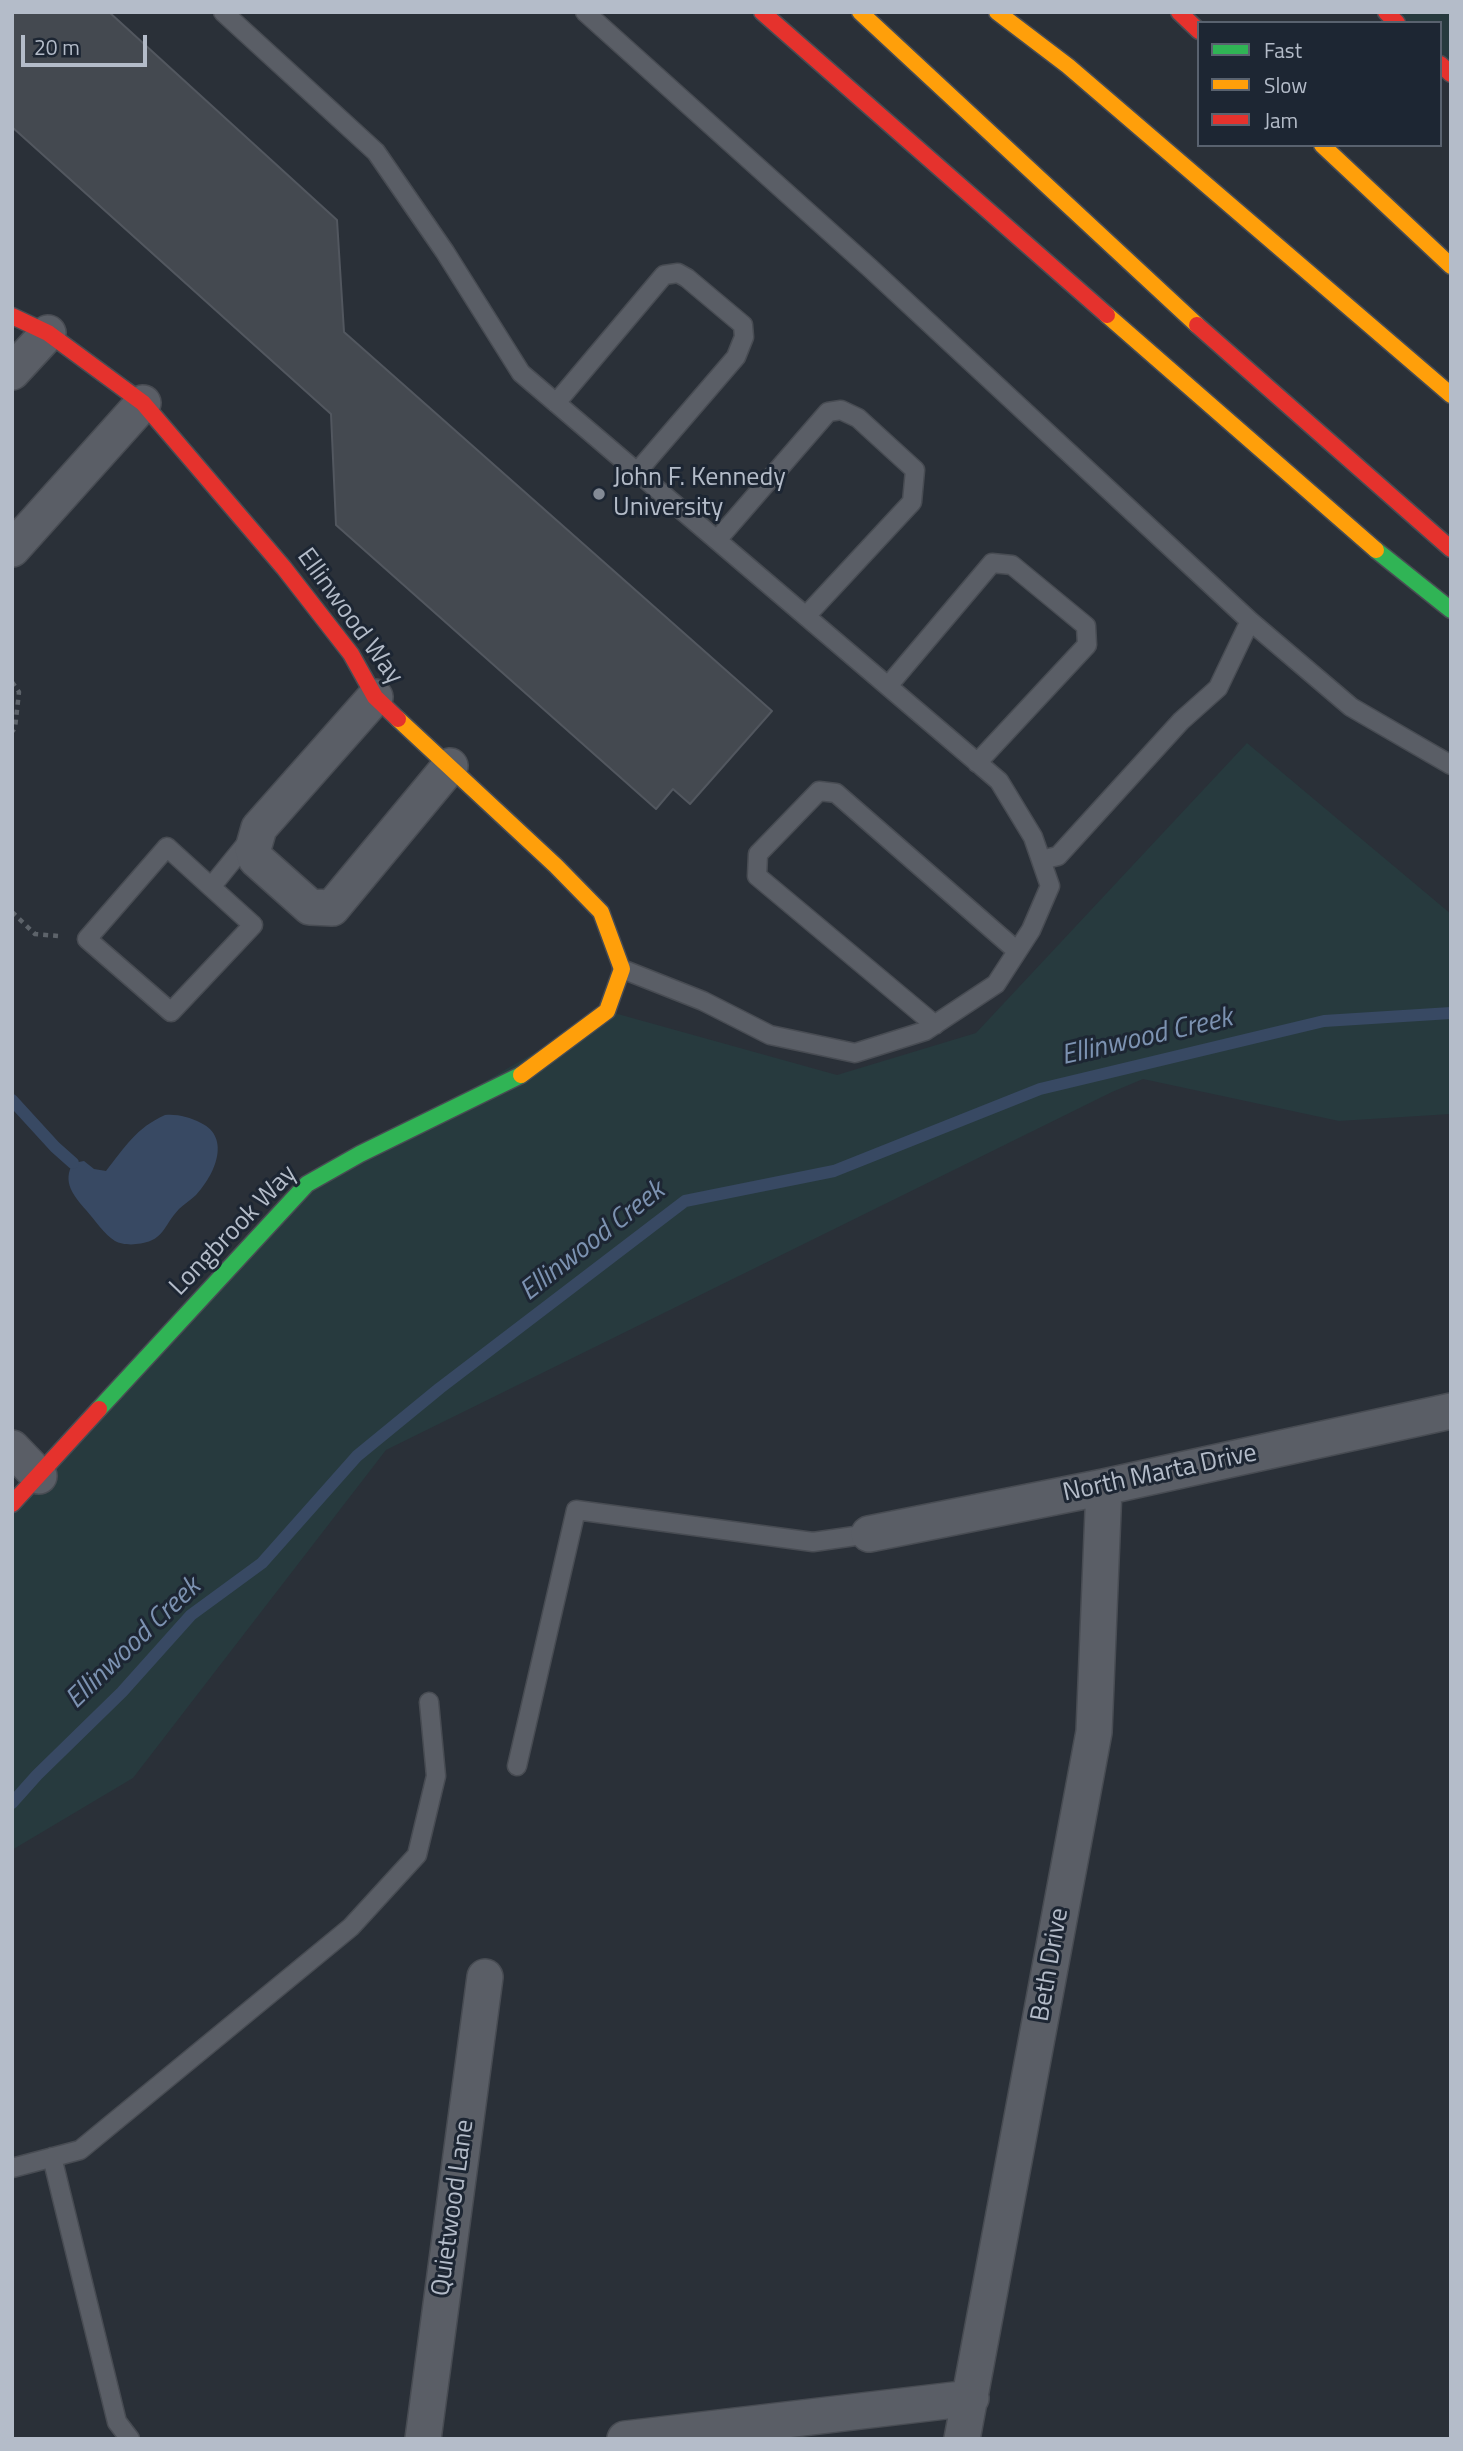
<!DOCTYPE html>
<html>
<head>
<meta charset="utf-8">
<style>
	body { margin:0 }
	#map { position:relative; width:1463px; height:2451px; overflow:hidden; background:#2a3038; font-family:"Titillium Web",sans-serif }
	canvas { display:block }
	.frame { position:absolute; inset:0; border:14px solid #b4bcc9; pointer-events:none }
	.legend { position:absolute; left:1197px; top:21px; width:245px; height:126px; box-sizing:border-box; background:#1d2633; border:2px solid #59626f; margin:0; padding:9px 12px; list-style:none; font-size:21px; color:#b4bcc9 }
	.legend li { display:flex; align-items:center; gap:14px; height:35px }
	.legend b { width:35px; border:2px solid #59626f }
	.scale { position:absolute; left:21px; top:35px; width:126px; height:32px; box-sizing:border-box; border:4px solid #b4bcc9; border-top:0; padding-left:9px; font-size:21px; line-height:24px; white-space:nowrap; color:#b4bcc9; -webkit-text-stroke:5px #1d2633; paint-order:stroke }
</style>
</head>
<body>
<div id="map">
<canvas width="1463" height="2451"></canvas>
<div class="frame"></div>
<ul class="legend">
<li><b style="height:9px;background:#30b455"></b>Fast</li>
<li><b style="height:9px;background:#ff9f0a"></b>Slow</li>
<li><b style="height:9px;background:#e5322d"></b>Jam</li>
</ul>
<div class="scale">20 m</div>
</div>
<script>
const c = document.querySelector('canvas').getContext('2d');
c.lineJoin = 'round';
function paint(path, color) {
  c.fillStyle = color;
  c.fill(path, 'evenodd');
}
function trace(path, color, width, dash) {
  c.strokeStyle = color;
  c.lineWidth = width;
  c.lineCap = dash ? 'butt' : 'round';
  c.setLineDash(dash || []);
  c.stroke(path);
}
function label(font, color, halo, rows, align = 'center') {
  c.font = font + ' "Titillium Web",sans-serif';
  c.lineWidth = 6;
  c.setLineDash([]);
  c.textBaseline = 'middle';
  c.strokeStyle = halo;
  c.fillStyle = color;
  for (const [text, x, y, turn = 0] of rows) {
    c.save();
    c.translate(x, y);
    c.rotate((+turn || 0) * Math.PI / 180);
    c.textAlign = isNaN(turn) ? turn : align;
    if (halo) c.strokeText(text, 0, 0);
    c.fillText(text, 0, 0);
    c.restore();
  }
}
const green = new Path2D(`
	M1386 12H1451V74L1440 64V23H1397Z
	M1247 743 1451 914V1114L1339 1121 1143 1079 1112 1092 386 1450 133 1778 12 1850V1503L307 1184 607 1011 837 1075 976 1033Z`);
const water = new Path2D(`
	M165 1115C178 1114 189 1117 201 1123 232 1138 214 1176 196 1195 191 1200 184 1204 179 1209 163 1226 164 1242 136 1244 130 1245 120 1244 115 1241 105 1235 94 1219 86 1210 73 1195 62 1182 73 1163L84 1161 94 1169 106 1171C125 1147 136 1128 165 1115Z`);
const stream = new Path2D(`
	M12 1100 55 1147 73 1163
	M12 1803 37 1775 122 1692 191 1615 262 1563 357 1456 440 1388 685 1201 834 1171 1040 1089 1324 1021 1451 1013`);
const building = new Path2D(`
	M12 12H109L337 220 344 332 772 711 690 804 673 789 656 809 336 525 331 414 12 127Z`);
const path = new Path2D(`
	M12 682 19 692 15 728 12 732
	M12 912 35 934 58 936`);
const lane = new Path2D(`
	M223 12 376 152 445 252 521 373 999 781 1033 837 1050 886 1031 930 996 984 925 1031 855 1053 770 1035 703 1001 622 969
	M585 12 870 268 1250 621 1218 688 1181 721 1058 856 1041 860
	M556 403 664 275 678 273 687 278 743 325 744 337 736 357 637 472
	M717 540 828 412 841 410 858 418 915 470 912 502 806 616
	M1250 621 1351 707 1451 765
	M888 686 992 563 1012 565 1086 626 1087 645 977 763
	M211 887 253 925 171 1012 87 939 167 847 211 887 250 839
	M935 1025 757 876 758 854 819 791 836 793 1017 951
	M517 1766 576 1510 813 1542 869 1534
	M52 2157 117 2422 130 2439
	M12 2168 80 2150 351 1927 417 1855 436 1776 429 1702`);
const street = new Path2D(`
	M12 372 48 333
	M12 549 143 403
	M375 697 259 828 253 849 256 859 310 907 332 908 450 766
	M12 1448 39 1476
	M869 1534 1104 1487 1451 1411
	M423 2439 485 1977
	M625 2439 971 2398
	M962 2439 1094 1732 1104 1487`);
const fast = new Path2D(`
	M1376 550 1451 610
	M99 1409 307 1184 360 1154 521 1075`);
const slow = new Path2D(`
	M860 12 1197 325
	M997 12 1068 66 1451 395
	M1322 145 1451 266
	M1107 315 1376 550
	M398 719 556 866 601 912 622 969 607 1011 521 1075`);
const jam = new Path2D(`
	M762 12 1107 315
	M1179 12 1199 31
	M1386 12 1397 23
	M1440 64 1451 74
	M12 316 48 333 143 403 284 568 351 654 375 697 398 719
	M1197 325 1451 549
	M12 1504 99 1409`);
const markers = [
	[599,494,7,"#848b96"]
];
const poiNames = [
	["John F. Kennedy",613,479],
	["University",613,509]
];
const streetNames = [
	["Ellinwood Way",349,617,54],
	["Longbrook Way",234,1231,-46],
	["North Marta Drive",1160,1474,-12],
	["Beth Drive",1051,1965,-80],
	["Quietwood Lane",454,2208,-82]
];
const waterNames = [
	["Ellinwood Creek",1147,1038,-13],
	["Ellinwood Creek",593,1242,-38],
	["Ellinwood Creek",134,1644,-44]
];
paint(green, '#273a3e');
paint(water, '#384963');
trace(stream, '#384963', 12);
paint(building, '#444950');
trace(building, '#52575f', 2);
trace(lane, '#484c53', 21);
trace(street, '#484c53', 38);
trace(fast, '#484c53', 19);
trace(slow, '#484c53', 19);
trace(jam, '#484c53', 19);
trace(path, '#5d636a', 4.5, [5, 5]);
trace(lane, '#5a5e66', 18);
trace(street, '#5a5e66', 35);
trace(fast, '#30b455', 16);
trace(slow, '#ff9f0a', 16);
trace(jam, '#e5322d', 16);
for (const [x, y, r, color] of markers) {
  const dot = new Path2D();
  dot.arc(x, y, r, 0, 2 * Math.PI);
  c.fillStyle = color;
  c.fill(dot);
  trace(dot, '#1d2633', 2.5);
}
label('26px', '#b4bcc9', '#1d2633', poiNames, 'left');
label('26px', '#b4bcc9', '#1d2633', streetNames);
label('italic 28px', '#7c92b1', '#1d2633', waterNames);
</script>
</body>
</html>
